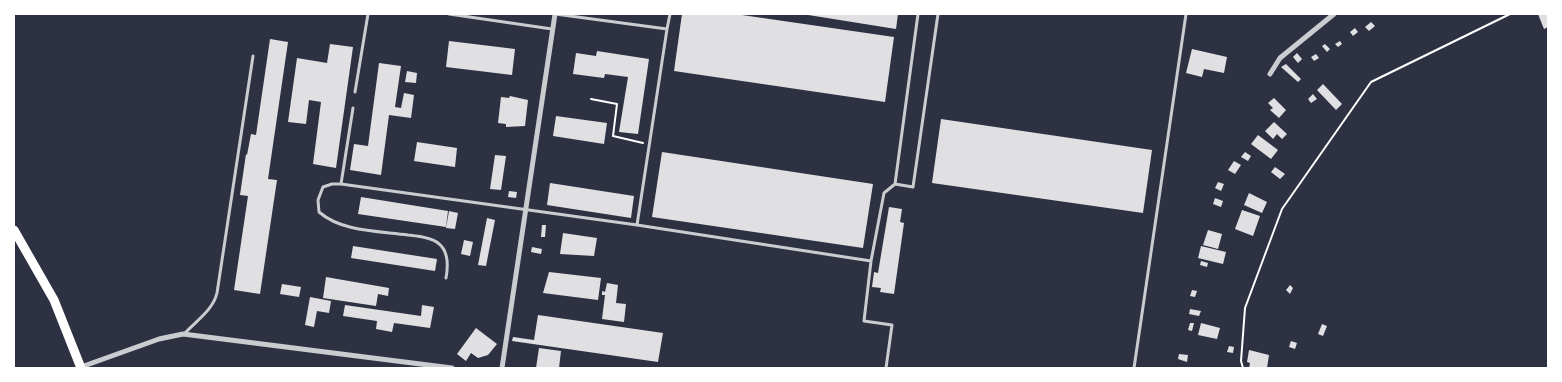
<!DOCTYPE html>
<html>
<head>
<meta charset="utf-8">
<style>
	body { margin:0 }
	#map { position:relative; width:1562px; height:382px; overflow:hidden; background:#2d3142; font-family:"Golos Text",sans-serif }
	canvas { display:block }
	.frame { position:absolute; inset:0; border:15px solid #fff; pointer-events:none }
</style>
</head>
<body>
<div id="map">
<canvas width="1562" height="382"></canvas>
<div class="frame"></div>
</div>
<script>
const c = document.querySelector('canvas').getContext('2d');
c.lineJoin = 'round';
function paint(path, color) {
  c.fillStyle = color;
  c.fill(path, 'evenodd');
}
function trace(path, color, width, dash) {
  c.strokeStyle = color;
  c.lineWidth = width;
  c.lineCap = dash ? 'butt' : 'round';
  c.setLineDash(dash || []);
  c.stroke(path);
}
const building = new Path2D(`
	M682 14H735L894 37 885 102 674 71Z
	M802 14H898L896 29Z
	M1538 14H1548V27L1544 29Z
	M1371 22 1375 26 1369 31 1365 27Z
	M1355 28 1358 32 1353 36 1350 32Z
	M270 39 288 42 268 179 277 180 260 294 234 290 248 196 240 195 246 154 247 155 251 134 256 135Z
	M449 41 515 49 512 75 446 67Z
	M1340 41 1342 44 1338 47 1335 44Z
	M330 44 353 47 336 168 313 164 321 102 309 100 306 124 288 122 297 58 327 63Z
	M1325 44 1330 49 1327 52 1322 46Z
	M1192 49 1227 57 1224 73 1204 69 1202 77 1186 73Z
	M597 51 649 59 638 134 619 132 628 77 605 74 604 78 573 74 576 53 596 56Z
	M1297 53 1302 59 1298 63 1293 57Z
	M1316 54 1319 58 1314 61 1311 57Z
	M379 63 401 66 395 107 401 108 404 93 414 95 411 118 389 115 381 175 350 170 354 144 368 146Z
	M1286 64 1301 79 1298 82 1281 67Z
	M407 71 417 73 416 83 405 82Z
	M1323 84 1342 104 1336 110 1317 90Z
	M1313 94 1317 99 1311 103 1308 99Z
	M510 96 528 100 525 126 506 127V124L498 123 501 97 509 98Z
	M1274 98 1286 110 1279 118 1270 110 1273 108 1268 103Z
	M556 116 607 123 604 144 553 136Z
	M941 119 1152 150 1143 213 932 183Z
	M1274 122 1287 134 1282 139 1277 134 1273 139 1265 131Z
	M1258 135 1278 150 1271 159 1251 144Z
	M417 142 457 148 455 167 414 161Z
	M662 152 873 184 863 248 652 217Z
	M1245 152 1251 156 1248 161 1241 157Z
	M495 155 506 156 501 190 490 189Z
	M1234 161 1241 165 1235 174 1228 170Z
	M1275 167 1285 174 1280 179 1271 172Z
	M1218 182 1224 184 1221 191 1215 188Z
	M550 183 634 196 631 218 547 205Z
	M509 191 517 192 516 198 508 197Z
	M1249 193 1267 202 1262 213 1244 205Z
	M361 197 448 211 446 227 358 214Z
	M1215 198 1223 201 1221 207 1213 204Z
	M889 207 902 209 900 222 904 223 894 294 880 292 881 288 872 287 874 272 878 273Z
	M1242 210 1260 216 1253 236 1235 229Z
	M449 211 458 213 455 229 446 228Z
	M487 218 495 220 486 266 478 265Z
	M542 225H546L545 237H541Z
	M1208 230 1222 234 1218 249 1203 245Z
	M563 233 597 238 594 256 560 254Z
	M464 240 473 242 470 256 461 254Z
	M353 246 437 259 435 271 351 258Z
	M1201 246 1226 252 1223 264 1198 258Z
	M532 247 542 249 541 254 531 252Z
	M1201 261 1208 263 1207 267 1200 265Z
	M549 272 601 278 598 300 543 293Z
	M326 277 389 288 388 296 378 294 376 306 323 298Z
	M607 283 618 285 616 303 626 304 624 322 602 319 605 295H602V291L605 292Z
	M282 284 301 287 299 297 280 294Z
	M1290 285 1293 288 1290 294 1286 290Z
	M1192 290 1197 291 1195 297 1190 296Z
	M310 297 331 301 329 313 317 311 314 327 305 325Z
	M345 305 421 316 422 305 434 307 430 328 394 323 392 332 376 329 377 321 343 316Z
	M1190 309 1201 311 1199 316 1189 314Z
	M538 315 663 333 658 362 512 341 513 337 534 340Z
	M1190 323H1194L1192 331 1188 330Z
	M1201 323 1220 328 1217 339 1198 335Z
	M1322 324 1327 326 1323 336 1318 334Z
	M476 328 497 344 488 355 478 358 471 353 466 361 457 354Z
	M1291 341 1297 343 1295 349 1289 347Z
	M1229 346 1234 347 1233 353 1227 352Z
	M539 348 561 351 559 368H536Z
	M1249 350 1269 355 1267 368H1249L1250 363 1247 362Z
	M1179 354 1188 355 1187 362 1178 359Z`);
const path = new Path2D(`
	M591 99 617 104 613 136 643 143
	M1243 368 1241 361 1245 308 1282 209 1371 82 1510 14`);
const service = new Path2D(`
	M449 14 552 29
	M555 14 667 29 670 14
	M355 92 368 14
	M341 184 353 108
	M895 184 913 187 938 14
	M637 225 667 29
	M871 261 864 321 892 325 886 368
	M446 278C448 267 449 251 438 243 431 237 417 236 408 235 379 231 342 232 319 212L318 200 323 187 332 184H341L637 225 871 261 884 193 895 184 918 14
	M184 334C196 321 213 310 217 293L253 56
	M1134 368 1186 14`);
const minor = new Path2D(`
	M1270 74 1280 58 1334 14
	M81 367 159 339 183 334 452 368
	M502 368 555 14`);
const secondary = new Path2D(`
	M14 230 54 300 81 368`);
paint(building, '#e0e0e3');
trace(path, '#fff', 2);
trace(service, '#caccd0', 3);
trace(minor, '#caccd0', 5);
trace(secondary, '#fff', 9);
</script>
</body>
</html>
